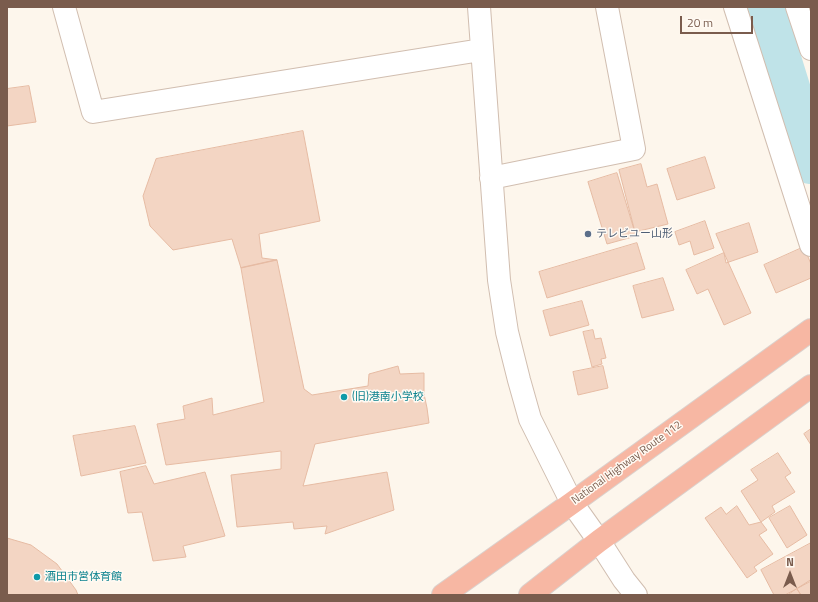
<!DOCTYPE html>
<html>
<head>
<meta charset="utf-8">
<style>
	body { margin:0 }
	#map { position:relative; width:818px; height:602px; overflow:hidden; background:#fdf6ec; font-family:"Titillium Web",sans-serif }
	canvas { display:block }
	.frame { position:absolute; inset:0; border:8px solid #7a5c4d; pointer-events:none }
	.north { position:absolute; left:770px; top:554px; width:40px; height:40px; -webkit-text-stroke:3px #fffaf3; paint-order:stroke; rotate:0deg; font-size:11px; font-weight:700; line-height:16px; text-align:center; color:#7a5c4d }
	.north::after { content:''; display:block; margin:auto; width:14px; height:18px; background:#7a5c4d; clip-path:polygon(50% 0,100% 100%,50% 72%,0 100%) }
	.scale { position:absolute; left:680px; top:16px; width:73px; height:18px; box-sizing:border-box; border:2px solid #7a5c4d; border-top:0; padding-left:5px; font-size:12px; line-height:14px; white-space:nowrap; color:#7a5c4d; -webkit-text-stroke:3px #fffaf3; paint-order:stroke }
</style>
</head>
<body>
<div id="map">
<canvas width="818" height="602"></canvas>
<div class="frame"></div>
<div class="north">N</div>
<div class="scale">20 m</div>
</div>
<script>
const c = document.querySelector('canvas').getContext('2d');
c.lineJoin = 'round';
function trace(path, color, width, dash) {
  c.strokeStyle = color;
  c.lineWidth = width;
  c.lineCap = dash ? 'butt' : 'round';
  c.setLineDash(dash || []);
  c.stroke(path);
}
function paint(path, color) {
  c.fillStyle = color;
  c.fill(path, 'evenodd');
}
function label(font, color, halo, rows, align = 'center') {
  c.font = font + ' "Titillium Web","Noto Sans JP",sans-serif';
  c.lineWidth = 3;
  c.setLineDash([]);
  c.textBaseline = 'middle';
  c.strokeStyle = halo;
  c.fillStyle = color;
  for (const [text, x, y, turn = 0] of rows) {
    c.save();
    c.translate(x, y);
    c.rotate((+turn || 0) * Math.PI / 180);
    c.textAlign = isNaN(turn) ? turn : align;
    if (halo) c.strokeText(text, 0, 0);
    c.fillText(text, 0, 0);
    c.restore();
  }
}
const river = new Path2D(`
	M763 7 811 162`);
const building = new Path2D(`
	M29 86 36 122 7 126V89Z
	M303 131 320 221 259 234 262 258 277 260 241 268 232 239 173 250 150 226 143 196 156 159Z
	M705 157 715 188 677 200 667 169Z
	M641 164 647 187 657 184 668 224 635 232 619 170Z
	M617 173 636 236 607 244 588 182Z
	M705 221 714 248 694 255 690 241 679 245 675 232Z
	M749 223 758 252 726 263 724 253 716 234Z
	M637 243 645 269 547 298 539 272Z
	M804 247 811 264V278L776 293 764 265Z
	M724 253 751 313 724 325 708 289 697 294 686 270Z
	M277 260 304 389 312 395 368 386 369 374 398 366 400 374 424 373V394L427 408 429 423 315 444 303 486 387 472 394 510 325 534 327 526 294 529 293 522 237 527 231 475 281 469V451L166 465 157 424 185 419 183 406 212 398 213 415 264 402 241 268Z
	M663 278 674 310 642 318 633 286Z
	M582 301 589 325 550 336 543 311Z
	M593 330 595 339 601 338 606 358 601 359 602 364 592 367 583 332Z
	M603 366 608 388 578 395 573 372Z
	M135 426 146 463 81 476 73 436Z
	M811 429V445L804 434Z
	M778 453 791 473 785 477 795 492 772 506 775 512 761 522 741 491 758 480 751 470Z
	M146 466 154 484 205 472 225 536 183 546 186 557 153 561 142 512 128 513 120 472Z
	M737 506 749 525 761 522 767 530 759 535 773 554 754 567 757 571 747 578 705 518 721 507 726 514Z
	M790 506 807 535 787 548 769 518Z
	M7 538 31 545 57 564 76 590 78 595H7Z
	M811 543V581L785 595H774L761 570Z
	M811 580V595H801L797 589Z
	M797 589 801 595H788Z`);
const minor = new Path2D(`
	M64 7 93 112 481 50
	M479 7 499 280 507 332 519 380 530 419 572 503 599 541 624 580 636 595
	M735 7 811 245
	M797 7 811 49
	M491 178 634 149 607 7`);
const highway = new Path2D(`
	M443 595 572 503 811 330
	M530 595 599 541 811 386`);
const markers = [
	[588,234,4,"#5c6f8a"],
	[344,397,4,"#0f9aa8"],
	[37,577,4,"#0f9aa8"]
];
const serviceNames = [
	["テレビユー山形",596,234]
];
const cultureNames = [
	["(旧)港南小学校",352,397],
	["酒田市営体育館",45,577]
];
const streetNames = [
	["National Highway Route 112",627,463,-36]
];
trace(river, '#bfe3e8', 44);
paint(building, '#f3d5c3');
trace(building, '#e6bba3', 1);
trace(minor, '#d1beb0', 24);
trace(highway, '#dad1cd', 24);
trace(minor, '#fff', 22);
trace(highway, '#f7b7a3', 22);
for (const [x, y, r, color] of markers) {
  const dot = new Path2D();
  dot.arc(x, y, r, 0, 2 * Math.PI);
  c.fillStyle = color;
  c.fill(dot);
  trace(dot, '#fffaf3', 1.5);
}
label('11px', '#4e5e75', '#fffaf3', serviceNames, 'left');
label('11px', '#0d838f', '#fffaf3', cultureNames, 'left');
label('11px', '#7a5c4d', '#fffaf3', streetNames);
</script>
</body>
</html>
